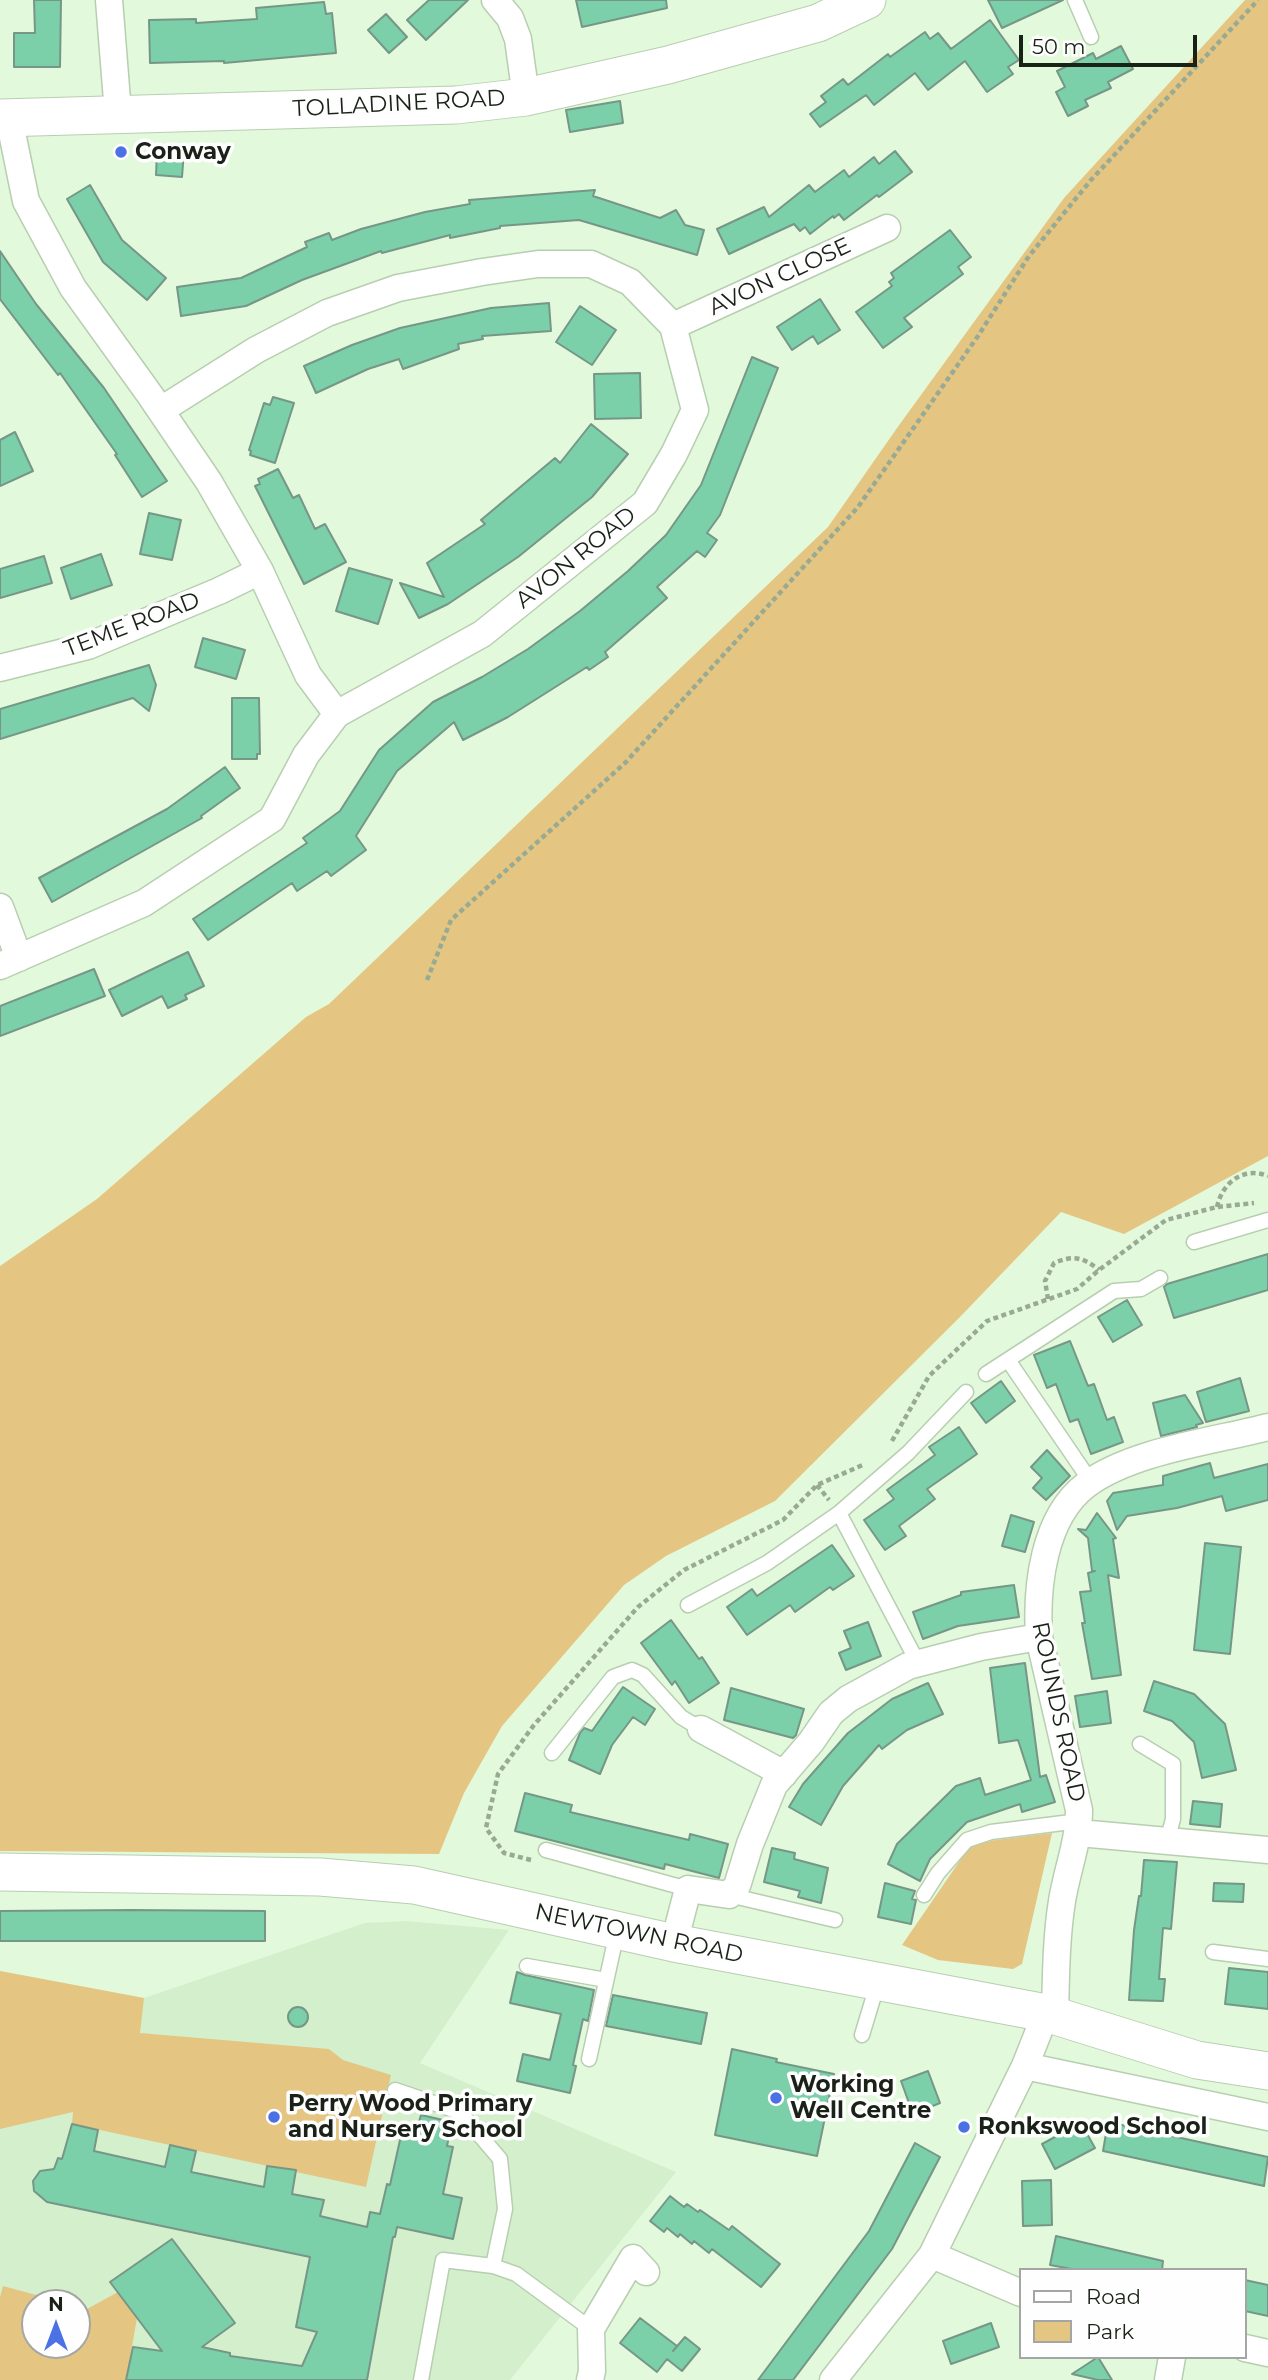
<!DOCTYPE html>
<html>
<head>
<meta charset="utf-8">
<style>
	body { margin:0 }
	#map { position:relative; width:1268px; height:2380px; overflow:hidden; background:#e3f9db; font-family:Montserrat,sans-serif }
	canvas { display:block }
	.legend { position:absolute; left:1019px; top:2268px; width:228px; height:91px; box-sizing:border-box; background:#fefefe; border:2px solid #a3a6a2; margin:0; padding:9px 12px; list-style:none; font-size:21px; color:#1a2218 }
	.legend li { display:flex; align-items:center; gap:14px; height:35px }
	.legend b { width:35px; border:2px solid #a3a6a2 }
	.north { position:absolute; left:21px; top:2289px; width:70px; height:70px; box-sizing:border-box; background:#fefefe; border:2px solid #a3a6a2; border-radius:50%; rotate:0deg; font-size:19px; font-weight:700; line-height:28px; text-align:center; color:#1a2218 }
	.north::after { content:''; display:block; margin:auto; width:24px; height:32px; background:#4c71e5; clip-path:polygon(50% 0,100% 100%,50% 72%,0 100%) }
	.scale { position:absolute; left:1019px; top:35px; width:178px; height:32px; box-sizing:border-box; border:4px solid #1a2218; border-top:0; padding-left:9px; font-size:21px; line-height:24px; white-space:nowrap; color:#1a2218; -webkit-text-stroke:5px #fefefe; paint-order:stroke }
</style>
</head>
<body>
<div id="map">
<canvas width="1268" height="2380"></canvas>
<ul class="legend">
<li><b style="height:9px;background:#fff"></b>Road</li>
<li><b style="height:19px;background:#e4c682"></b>Park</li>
</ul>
<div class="north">N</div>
<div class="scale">50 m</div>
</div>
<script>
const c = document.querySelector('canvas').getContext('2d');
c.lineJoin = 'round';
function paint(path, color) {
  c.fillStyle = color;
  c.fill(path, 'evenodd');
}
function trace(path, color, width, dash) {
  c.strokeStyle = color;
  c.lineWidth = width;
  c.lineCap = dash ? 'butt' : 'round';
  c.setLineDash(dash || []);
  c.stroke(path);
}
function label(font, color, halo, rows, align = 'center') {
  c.font = font + ' Montserrat,sans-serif';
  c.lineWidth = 7;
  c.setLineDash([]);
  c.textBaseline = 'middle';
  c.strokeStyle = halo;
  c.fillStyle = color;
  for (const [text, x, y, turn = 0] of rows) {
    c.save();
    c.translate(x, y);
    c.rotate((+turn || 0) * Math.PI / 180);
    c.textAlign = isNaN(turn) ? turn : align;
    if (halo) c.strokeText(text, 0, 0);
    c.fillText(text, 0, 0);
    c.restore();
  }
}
const built = new Path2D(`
	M406 1921 509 1930 420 2063 676 2172 510 2380H0V1971L144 1998 365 1923ZM35 2303H77V2345H35Z`);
const green = new Path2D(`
	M1245 0H1268V1156L1124 1234 1061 1212 958 1319 775 1501 666 1556 624 1585 502 1726 464 1793 439 1854 0 1851V1266L97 1199 306 1017 329 1004 828 527 897 428 1064 198Z
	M1052 1833 1022 1964 1013 1969 938 1960 902 1945 972 1843Z
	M0 1971 144 1998 140 2033 329 2049 343 2060 391 2075 366 2187 72 2124 73 2112 0 2129Z
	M3 2286 66 2303H35V2345H77V2306L87 2309 118 2292 137 2318 126 2380H0V2297Z`);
const building = new Path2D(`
	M34 0H61L60 67H14V33H35Z
	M429 0H468L426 40 407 20Z
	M576 0H666L667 8 582 27Z
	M988 0H1063L1002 28Z
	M324 2 326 14 332 13 336 53 224 63V61L150 63 149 20 196 19V23L257 19 256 8Z
	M386 14 407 37 389 53 368 30Z
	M990 20 1019 60 1008 67 1013 74 987 92 965 61 928 90 915 73 874 105 866 95 820 127 810 114 826 102 821 96 843 79 848 85 888 54 890 57 925 32 930 39 938 33 951 49Z
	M1121 46 1133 69 1108 82 1111 88 1085 100 1088 106 1068 116 1056 92 1065 87 1057 71 1093 53 1096 59Z
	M620 101 623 123 570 132 566 110Z
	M157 150 184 151 182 177 156 175Z
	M895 151 912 172 879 197 877 195 844 220 839 214 834 218 833 216 810 234 805 227 800 231 794 224 729 254 717 229 764 207 769 217 809 185 815 192 844 170 849 177 874 157 879 164Z
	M90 185 122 240 166 278 147 300 103 262 67 199Z
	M595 190 593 196 660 218 676 210 685 225 704 230 697 255 579 220 500 226V228L450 238V235L382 253 381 251 302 280 246 306 181 316 177 287 241 278 307 247 305 242 329 233 332 240 361 229 425 212 470 204 469 200Z
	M950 230 971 257 958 267 963 274 904 318 912 327 883 348 856 312 892 286 889 282 894 278 891 273Z
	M0 251 36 304 104 388 167 481 142 497 115 455 117 454 60 373 58 375 0 299Z
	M820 299 840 330 818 344 813 336 792 350 777 327Z
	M549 303 551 331 482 336 483 339 458 344 459 349 403 369 399 359 368 369 316 393 304 366 352 345 400 328 491 308Z
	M580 306 616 330 592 365 556 342Z
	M752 357 778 368 720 515 707 533 717 540 705 557 697 551 657 587 667 598 605 652 608 657 589 670 587 667 508 717 463 740 454 722 397 771 356 836 366 850 331 876 327 871 297 891 292 883 208 940 193 919 307 843 303 838 340 811 379 750 433 702 482 677 528 649 580 611 628 571 666 535 701 485Z
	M640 373 641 418 595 419 594 374Z
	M273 397 294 403 275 463 250 455 251 451 249 450 264 403 270 405Z
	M591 424 628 454 592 497 518 557 448 604 419 618 400 583 444 597 427 563 485 524 481 520 555 458 560 463Z
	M15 432 33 471 0 486V440Z
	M278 469 293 498 299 495 315 529 325 524 346 562 304 584 255 486 260 484 258 479Z
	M149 513 181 520 172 560 140 554Z
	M101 554 112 585 71 599 61 568Z
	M44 556 52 583 0 598V569Z
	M349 568 392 580 378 624 336 611Z
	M203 638 245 650 236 679 195 667Z
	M149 665 156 685 149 711 133 698 0 739V709Z
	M232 698H259L260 754H257V759H232Z
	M225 767 240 788 201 816 202 818 52 902 39 878 167 809Z
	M188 952 204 986 185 995 187 999 168 1008 162 996 122 1016 109 990Z
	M94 969 105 996 0 1036V1006Z
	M1268 1254V1290L1174 1318 1164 1287 1167 1284Z
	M1127 1300 1142 1325 1113 1342 1098 1317Z
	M1070 1341 1088 1386 1094 1384 1107 1420 1114 1417 1123 1442 1091 1454 1078 1419 1070 1422 1056 1384 1047 1388 1034 1355Z
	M1240 1378 1249 1411 1206 1422 1197 1392Z
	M1001 1381 1015 1401 986 1423 971 1403Z
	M1185 1395 1203 1423 1196 1425 1197 1427 1161 1436 1153 1403Z
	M959 1427 977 1454 927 1489 935 1499 899 1526 906 1536 885 1550 864 1520 894 1499 887 1490 935 1455 929 1447Z
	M1047 1450 1070 1476 1046 1500 1033 1488 1042 1478 1031 1467Z
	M1210 1463 1214 1478 1268 1464V1500L1226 1511 1222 1496 1177 1508 1127 1516 1117 1530 1107 1501 1113 1493 1163 1485V1476Z
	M1097 1513 1116 1538 1113 1539 1119 1578 1108 1575 1121 1675 1092 1679 1082 1623H1085L1080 1592 1091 1591 1088 1573 1095 1571H1092L1088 1538 1078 1529 1086 1530Z
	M1011 1515 1034 1522 1025 1552 1002 1546Z
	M1205 1543 1241 1547 1230 1654 1194 1650Z
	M832 1545 854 1576 833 1590 830 1587 795 1612 790 1605 747 1635 727 1607 752 1589 757 1596Z
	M1014 1585 1019 1617 958 1626 923 1639 913 1612 961 1595V1592Z
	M671 1620 699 1659 702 1657 719 1683 689 1703 675 1681 672 1685 641 1643Z
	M868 1622 881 1656 846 1670 839 1653 851 1648 844 1631Z
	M1025 1663 1040 1777 1046 1775 1055 1802 1022 1812 1020 1804 967 1822 930 1859 920 1881 888 1864 897 1844 956 1786 980 1778 985 1795 1031 1780 1018 1740 999 1743 990 1668Z
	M1154 1681 1194 1694 1225 1724 1236 1770 1202 1778 1194 1742 1172 1721 1144 1711Z
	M928 1683 943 1714 907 1730 882 1749 879 1745 843 1786 821 1825 789 1807 803 1784 848 1733 892 1699Z
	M623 1687 655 1709 645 1725 633 1717 612 1745 600 1774 569 1760 580 1733 584 1728 592 1731Z
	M731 1688 804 1709 796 1735 793 1738 724 1720Z
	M1107 1691 1111 1723 1080 1727 1075 1696Z
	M525 1793 572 1805 570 1812 689 1840 690 1834 728 1844 719 1878 665 1864 664 1869 515 1831Z
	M1193 1801 1222 1804 1220 1827 1190 1824Z
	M772 1848 795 1853 794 1859 828 1868 821 1903 798 1897 800 1891 764 1882Z
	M1144 1860 1177 1862 1171 1929 1163 1928 1159 1979H1165L1163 2001 1129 2000 1134 1930 1139 1896H1141Z
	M885 1883 915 1891 912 1899 916 1900 911 1924 878 1917Z
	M1214 1883 1244 1884 1243 1902 1213 1901Z
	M131 1910 265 1911V1941H0V1911Z
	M1229 1968 1268 1972V2009L1225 2004Z
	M517 1972 525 1975 594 1990 588 2021 583 2019 573 2065 576 2066 570 2093 517 2081 523 2054 550 2060 561 2014 510 2003Z
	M613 1995 707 2013 701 2044 606 2026Z
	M288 2017a10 10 0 1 1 20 0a10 10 0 1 1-20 0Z
	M732 2049 777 2059 776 2062 834 2074 817 2156 715 2135Z
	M928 2071 940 2103 913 2114 901 2081Z
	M421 2115 452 2122 447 2146 453 2147 443 2194 462 2198 453 2239 397 2227 395 2237H393L367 2380H126L133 2347 162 2351 110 2282 172 2239 235 2323 202 2347 230 2353V2356L302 2366 317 2332 296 2327 310 2257 47 2202 34 2191 33 2181 40 2171 54 2169 58 2158 62 2159 72 2124 98 2130 94 2151 165 2167 170 2145 196 2151 191 2172 264 2187 267 2166 296 2170 292 2194 324 2200 320 2216 367 2227 370 2212 380 2214 387 2184 390 2185 404 2122 418 2125Z
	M1108 2122 1268 2157 1264 2186 1103 2151Z
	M1081 2123 1095 2148 1055 2169 1042 2144Z
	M915 2143 940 2157 892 2249 793 2380H758L869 2231Z
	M1051 2180 1052 2225 1023 2226 1022 2181Z
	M670 2196 684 2207 687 2204 698 2212 700 2210 729 2230 732 2226 780 2264 761 2287 712 2249 709 2253 694 2241 692 2244 680 2234 678 2237 667 2228 664 2232 650 2221Z
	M1056 2236 1163 2261 1162 2270H1077L1050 2265Z
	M1245 2280 1268 2285V2316L1245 2311Z
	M640 2318 677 2346 673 2351 685 2337 700 2349 682 2371 667 2359 657 2372 620 2343Z
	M991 2323 999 2347 951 2364 943 2341Z
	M1098 2357 1112 2380H1098L1072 2374Z`);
const path = new Path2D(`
	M427 980 451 920 625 763 858 507 978 336 1029 256 1091 180 1258 0
	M1217 1207C1222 1183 1243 1166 1268 1176
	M1048 1299 1045 1281 1054 1263C1073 1255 1083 1257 1099 1270
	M892 1441 929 1376 987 1321 1077 1289 1099 1270 1166 1220 1217 1207 1254 1203
	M817 1485 829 1500
	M531 1860 504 1853 486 1828 498 1774 534 1725 638 1607 684 1570 783 1520 817 1485 865 1464`);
const service = new Path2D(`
	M1075 0 1091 37
	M1194 1242 1268 1220
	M1008 1360 1091 1482
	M986 1374 1114 1291 1141 1289 1160 1278
	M839 1513 908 1453 966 1392
	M688 1605 767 1563 839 1513 918 1663
	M1140 1744 1173 1764V1819L1167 1841
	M552 1753 613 1677 632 1670 643 1675 681 1717 701 1729
	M546 1850 688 1889
	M729 1895 835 1920
	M924 1895 938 1873 967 1840 991 1832 1079 1821
	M1213 1952 1268 1959
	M527 1966 606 1980
	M862 2035 878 1982
	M589 2059 617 1932
	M395 2090 460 2112 500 2159 505 2209 493 2266
	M421 2380 443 2260 493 2266 516 2274 591 2329`);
const minor = new Path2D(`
	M109 0 118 113
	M495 0 510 18 518 39 526 97
	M9 118 26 201 73 288 150 395 209 482 260 571 308 675 337 714
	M673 326 887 228
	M0 668 88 646 219 591 260 571
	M0 907 19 958
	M0 966 144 903 272 819 306 755 337 714 482 634 645 503 674 454 695 410 673 326 630 282 591 264H538L482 272 398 288 327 313 256 350 161 410
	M701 1729 784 1774
	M1079 1833 1268 1850
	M674 1943 688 1889 729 1895 737 1886 750 1844 774 1785 811 1742 831 1713 848 1699 908 1666 981 1647 1039 1637
	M1055 2015C1056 1977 1056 1939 1062 1901 1067 1870 1079 1841 1079 1810L1039 1637C1036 1587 1043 1518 1086 1485 1131 1451 1214 1441 1268 1427
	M1025 2066 1268 2117
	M932 2255 1021 2293
	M1245 2348 1268 2353
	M590 2380 592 2371 591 2329 633 2258 646 2272
	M833 2380 932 2255 1025 2066 1046 2013
	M1168 2380 1172 2357`);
const secondary = new Path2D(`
	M0 118 456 105 526 97 668 65 818 23 867 0
	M0 1872 320 1877 414 1885 674 1943 1046 2013 1197 2060 1268 2071`);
const markers = [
	[121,152,7,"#4c71e5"],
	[776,2098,7,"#4c71e5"],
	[274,2117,7,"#4c71e5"],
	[964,2127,7,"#4c71e5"]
];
const streetNames = [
	["TOLLADINE ROAD",399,104,-3],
	["AVON CLOSE",780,277,-25],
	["AVON ROAD",576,558,-39],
	["TEME ROAD",132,625,-21],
	["ROUNDS ROAD",1058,1712,78],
	["NEWTOWN ROAD",639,1934,12]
];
const poiNames = [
	["Conway",135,152],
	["Working",790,2085],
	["Well Centre",790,2111],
	["Perry Wood Primary",288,2104],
	["and Nursery School",288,2130],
	["Ronkswood School",978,2127]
];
paint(built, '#d4efcb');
paint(green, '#e4c682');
paint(building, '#7bcfa9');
trace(building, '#769787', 2);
trace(service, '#b8ceb1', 17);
trace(minor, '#b8ceb1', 29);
trace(secondary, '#b8ceb1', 39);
trace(path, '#99aa93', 4.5, [5, 3.5]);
trace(service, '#fff', 14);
trace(minor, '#fff', 26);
trace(secondary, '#fff', 37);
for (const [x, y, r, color] of markers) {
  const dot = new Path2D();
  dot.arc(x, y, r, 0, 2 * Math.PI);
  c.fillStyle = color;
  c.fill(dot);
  trace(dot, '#fefefe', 2.5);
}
label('23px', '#1a2218', '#fefefe', streetNames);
label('bold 23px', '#1a2218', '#fefefe', poiNames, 'left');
</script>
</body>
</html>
